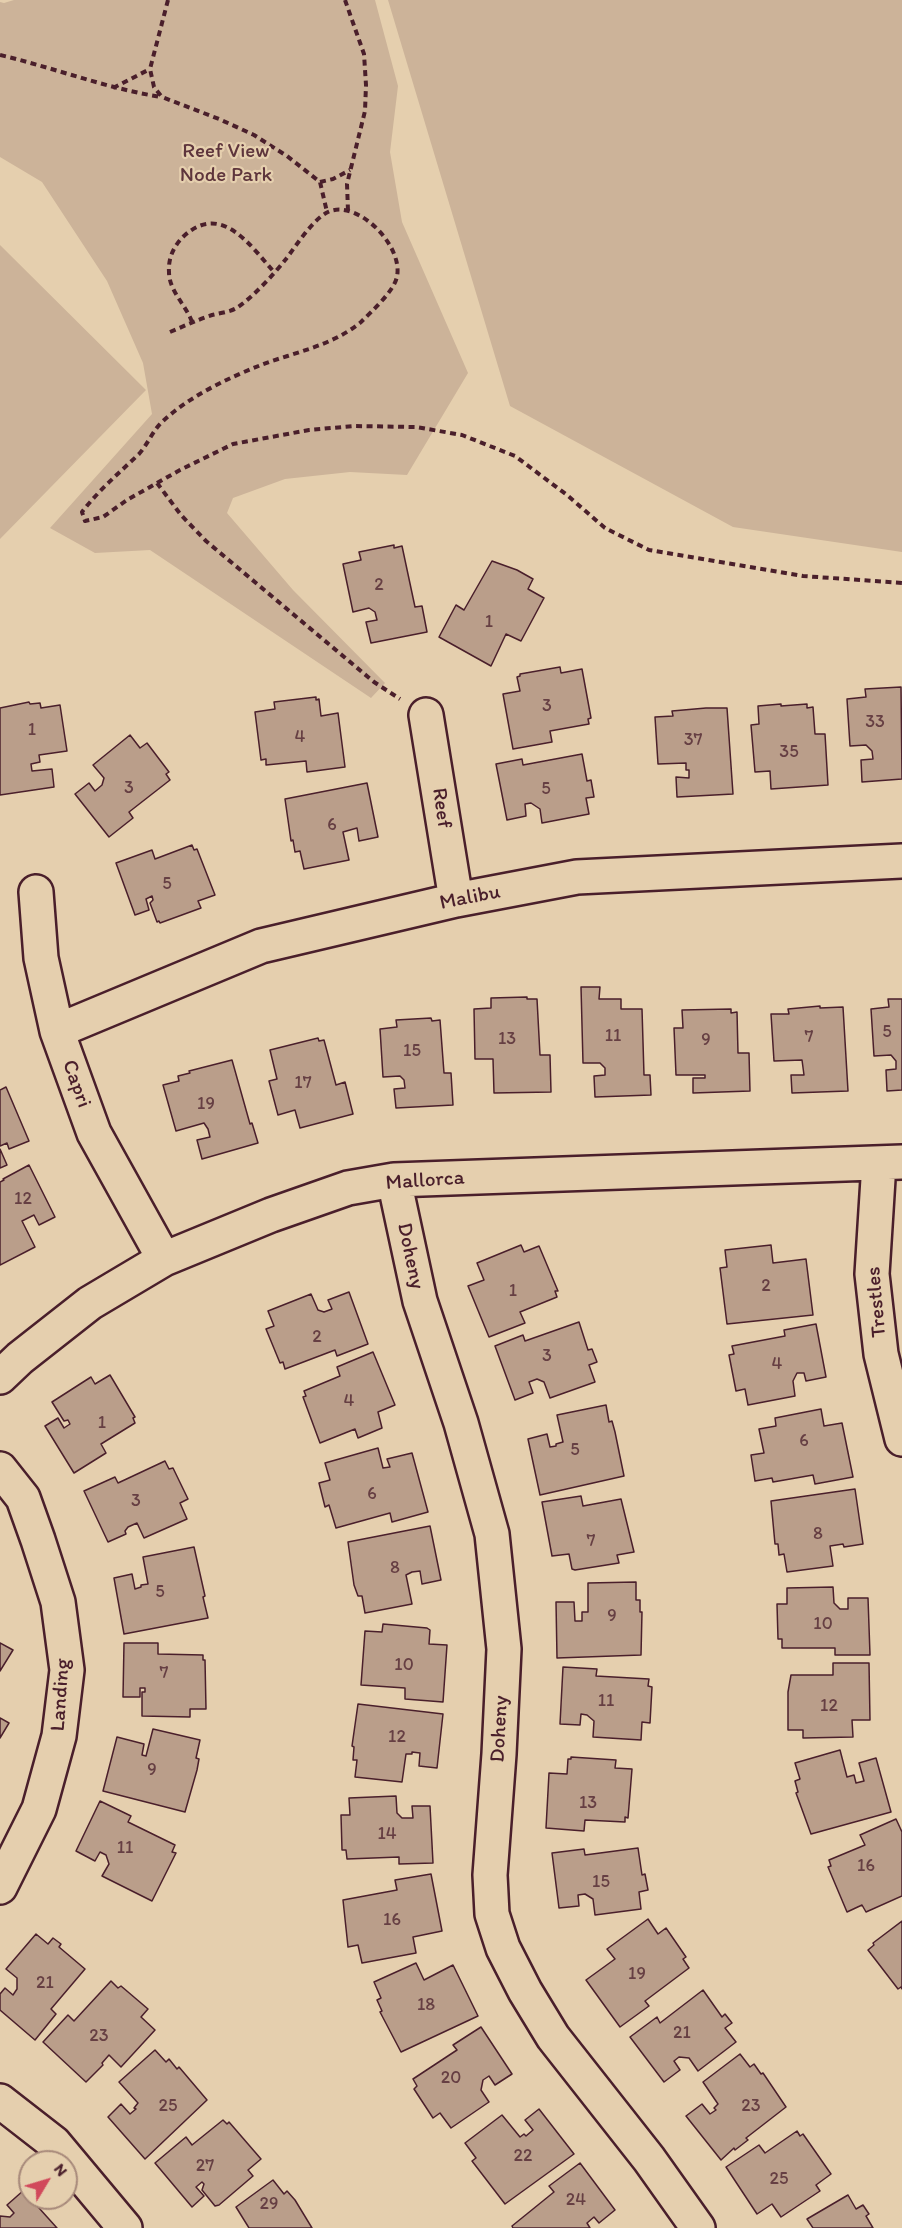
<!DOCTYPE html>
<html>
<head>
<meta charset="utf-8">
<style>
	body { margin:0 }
	#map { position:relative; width:902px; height:2228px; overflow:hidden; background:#e5cfae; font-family:Itim,sans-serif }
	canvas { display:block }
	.north { position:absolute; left:18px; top:2150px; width:60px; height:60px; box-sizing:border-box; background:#e5cfae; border:2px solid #a7897a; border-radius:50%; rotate:52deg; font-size:16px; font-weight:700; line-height:24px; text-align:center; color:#4a1f2b }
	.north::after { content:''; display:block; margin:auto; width:21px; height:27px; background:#d1495b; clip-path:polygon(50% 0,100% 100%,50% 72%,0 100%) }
</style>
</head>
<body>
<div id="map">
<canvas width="902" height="2228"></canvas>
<div class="north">N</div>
</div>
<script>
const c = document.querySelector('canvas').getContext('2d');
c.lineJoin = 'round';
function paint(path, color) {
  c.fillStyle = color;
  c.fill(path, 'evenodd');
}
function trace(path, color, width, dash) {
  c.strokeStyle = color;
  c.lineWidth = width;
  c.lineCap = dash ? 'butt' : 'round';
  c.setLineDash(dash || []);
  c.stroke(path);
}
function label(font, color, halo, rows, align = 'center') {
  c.font = font + ' Itim,sans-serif';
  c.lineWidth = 4.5;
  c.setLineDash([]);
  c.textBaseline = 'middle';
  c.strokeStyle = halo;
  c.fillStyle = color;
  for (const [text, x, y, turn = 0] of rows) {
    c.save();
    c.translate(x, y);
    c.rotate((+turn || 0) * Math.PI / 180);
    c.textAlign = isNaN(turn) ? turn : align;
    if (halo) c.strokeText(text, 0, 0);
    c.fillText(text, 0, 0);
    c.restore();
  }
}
const green = new Path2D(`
	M14 0H375L398 86 390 152 402 222 468 373 407 475 350 472 285 479 233 498 227 513 293 590 385 683 371 698 150 550 95 553 50 528 152 414 143 363 107 281 42 182 0 157V2L4 3Z
	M388 0H902V552L733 527 510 406Z
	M0 245 146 390 0 539Z`);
const building = new Path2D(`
	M394 545V548L402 546 415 607 422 606 427 632 371 643 366 622 377 620 375 612 369 608 353 612 343 564 361 560 359 552Z
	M492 561 517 570 533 579 528 589 544 598 521 641 506 634 491 666 439 637 456 605 464 610Z
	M560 667 561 673 582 669 591 718 588 719 589 724 550 731 552 742 513 749 503 694 520 691 517 677 520 676V674Z
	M901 687 902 779 862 782 861 760 873 759 872 751 866 745 850 746 847 699 866 697 865 689Z
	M316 697V700L319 699 321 716 338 713 345 767 307 772 306 761 266 765V759L261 760 255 712 275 709 274 702Z
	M29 702 30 704 40 703 41 708 60 705 67 751 39 755 40 762 31 764 32 771 52 769 54 787 0 795V708Z
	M781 704V706L807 704V708L813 707 815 734H825L828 785 771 789 770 771 755 772 751 725 759 724 758 706Z
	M706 708H727L733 794 677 797 676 777 689 778V770H686V763L658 764 655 717 673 716 672 711Z
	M130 735 140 748 147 743 169 772 166 774 170 780 129 812 133 818 109 837 75 794 89 783 95 791 102 785 104 778 93 765Z
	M582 754 587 781 591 780 594 797 586 798 589 814 542 823 540 809 531 803 525 804 526 816 507 820 496 764 522 759 523 765Z
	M367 783 378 837 359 841 357 828 343 832 349 860 304 869 300 851 295 852 293 840 291 841 285 799Z
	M192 845 194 850 197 849 215 895 198 901 201 908 160 923 159 921 157 922 150 903 153 900 152 896 146 899 149 910 135 915 116 863 152 850 155 859Z
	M581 987H600L599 999H621V1009H642L644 1075H650L651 1095 595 1097 594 1076 605 1075V1068L600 1063H583Z
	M527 997V999H537L540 1055H550L551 1092 494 1093 493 1059H475L474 1009 491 1008V998Z
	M888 999H902V1090L887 1091 886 1070 896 1069V1061L891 1055 874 1056 871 1009 889 1007Z
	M820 1006V1008L843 1007 848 1091 792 1093 791 1075H804L802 1060 774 1061 771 1014H789L788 1009Z
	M731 1009V1013L737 1012 738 1053H749L750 1091 693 1093V1078H705V1075H676L674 1028H683L682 1010Z
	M431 1018 432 1021 440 1020 444 1073H451L453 1105 396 1108 394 1089 405 1088 404 1080 400 1076 383 1077 380 1029 397 1027 396 1020Z
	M318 1038 319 1041 324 1040 336 1085 345 1082 353 1114 300 1128 295 1110 278 1115 269 1081 277 1079 270 1050Z
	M232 1060 250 1124 252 1123 258 1143 202 1159 197 1140 210 1137 208 1129 204 1123 176 1131 163 1085 179 1081 178 1076 190 1073 189 1071Z
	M6 1087 29 1141 9 1149 7 1143 0 1146V1090Z
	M0 1149 7 1165 0 1168Z
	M29 1165 55 1217 39 1225 34 1215 22 1221 35 1247 0 1265V1182L4 1180 3 1179Z
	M521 1245 524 1252 539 1246 558 1291H555L557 1297 520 1312 525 1323 489 1337 468 1286 484 1280 477 1263Z
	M771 1245 773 1263 806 1259 813 1315 727 1324 720 1268 727 1267 725 1250Z
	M349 1292 368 1344 337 1356 335 1350 285 1369 283 1362 280 1363 266 1329 274 1326 268 1311 311 1294 318 1310 324 1312 332 1309 328 1300Z
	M579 1322 588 1350 592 1349 597 1362 589 1365 595 1382 550 1398 544 1382 537 1379 529 1382 533 1393 515 1400 495 1346 523 1335 525 1341Z
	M816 1324 826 1377 806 1381 804 1373H797L793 1381 795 1396 748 1405 745 1389 736 1391 729 1355 734 1354 732 1346 785 1336 784 1330Z
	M373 1352 395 1405 378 1412 382 1428 358 1438 355 1429 320 1443 303 1397 306 1396 304 1391 340 1376 337 1367Z
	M110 1375 135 1417 133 1418 135 1423 101 1444 106 1453 74 1473 45 1426 58 1418 64 1428 70 1424 68 1420 64 1421 52 1402 91 1377 95 1384Z
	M606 1405 609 1422 612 1421 615 1432 624 1476 540 1495 528 1439 547 1434 550 1447 556 1446V1444L563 1442 557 1415Z
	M821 1409 824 1426 842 1423 853 1477 815 1484 813 1475 773 1482 772 1478 755 1481 751 1455 764 1453 759 1429 776 1426 775 1418Z
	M378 1448 383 1468 390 1467 387 1459 412 1453 428 1512 392 1522 390 1513 336 1528 329 1505 325 1507 319 1483 330 1480 325 1463Z
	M165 1461 169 1469 173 1468 188 1499 180 1503 187 1519 144 1538 137 1523 128 1527 125 1531 126 1534 108 1542 84 1491 115 1477 118 1483Z
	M855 1489 863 1544 844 1547 843 1544 830 1546 833 1566 787 1572 784 1554 779 1555 778 1544H775L771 1501Z
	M581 1496 583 1506 621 1499 634 1552 617 1555 619 1563 575 1570 572 1569 569 1554 552 1556 542 1502Z
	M430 1526 441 1580 422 1584 420 1571 412 1572 406 1575 412 1604 365 1613 362 1596H358L354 1585 348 1542Z
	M194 1547 205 1596 203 1597 208 1618 124 1634 114 1578 132 1574 135 1589 141 1587V1585L148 1584 143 1557Z
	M636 1582V1600H640V1612H642L641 1655 557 1658 556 1602H574L575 1621H582V1612H588V1583Z
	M833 1587 834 1603 840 1609H848V1598H868L870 1655H835V1648H782V1639H778L777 1604H787V1588Z
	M383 1624 427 1628 430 1630 429 1644 447 1645 443 1702 405 1699V1688L361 1685 365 1631 382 1632Z
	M0 1643 13 1650 0 1671Z
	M124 1643H158V1654L203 1655V1660H205L206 1709H190V1717L142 1716V1692H145V1688H140V1697H123Z
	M833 1663H869L870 1720H852L853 1737 803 1738V1730H788V1692L791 1675H833Z
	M563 1667 597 1669 596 1676 649 1679 648 1686 652 1687 650 1723 642 1722 641 1740 593 1737 594 1721 587 1715 581 1714 580 1725 560 1724Z
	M358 1704 443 1714 437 1768 419 1766 420 1753 412 1752V1754H406L402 1782 355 1777 357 1760H353L354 1747 352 1746Z
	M0 1718 9 1723 0 1738Z
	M153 1729 200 1740 196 1758 199 1759 197 1770 185 1812 103 1791 117 1737 144 1744 142 1755 146 1756Z
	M840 1750 847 1777 854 1775 856 1783 864 1781 859 1763 876 1758 891 1812 811 1834 796 1793 798 1792 795 1781 800 1779 795 1763Z
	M571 1757 616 1760 615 1768 632 1769 628 1818 625 1817V1822L585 1820 584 1831 546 1828 549 1773 567 1774 568 1759H571Z
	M396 1796 397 1813 402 1818H413L412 1806H430L433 1863 399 1864V1857L347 1859 346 1850H342L341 1815H350L349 1798Z
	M100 1801 131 1816 128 1822 175 1845 172 1852 176 1853 152 1901 102 1876 109 1864 106 1855 100 1852 95 1861 76 1851Z
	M896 1819 902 1832V1896L866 1912 862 1905 847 1912 828 1867 831 1866 829 1860 865 1845 860 1835Z
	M638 1848 642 1875 645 1874 648 1890 639 1892 641 1909 595 1915 593 1899 585 1894 578 1895 579 1906 559 1908 552 1853 584 1849 585 1855Z
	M431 1874 442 1931 413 1937 416 1953 362 1963 358 1945 348 1947 343 1900 397 1890 395 1880Z
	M648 1919 658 1934 666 1928 686 1957 683 1959 689 1968 645 2001 649 2006 620 2027 586 1980 615 1959 607 1949Z
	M902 1921V1989L901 1987 898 1989 868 1950 874 1945 873 1943Z
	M36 1934 48 1944 53 1938 61 1944 59 1947 85 1969 51 2009 56 2014 35 2040 0 2010V1994L5 1988 13 1995 17 1989V1978L6 1969Z
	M416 1963 424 1980 453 1965 478 2016 401 2052 380 2012 382 2011 377 2000 381 1998 374 1982Z
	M111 1981 118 1988 121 1986 148 2009 141 2017 155 2030 121 2067 109 2055 102 2063 103 2065 86 2082 43 2042 68 2015 74 2021Z
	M703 1990 722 2017 725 2014 732 2023 725 2028 736 2042 698 2071 689 2058 679 2057 674 2061 680 2070 664 2082 630 2037 657 2017 660 2023Z
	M481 2027 512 2074 495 2085 489 2076 483 2080 481 2090 489 2102 451 2128 440 2113 433 2118 414 2089 417 2086 413 2079 457 2050 453 2045Z
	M155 2050 166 2062 169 2059 177 2069 179 2067 207 2100 145 2159 108 2117 121 2104 130 2114 136 2109 134 2108 138 2103 119 2082Z
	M740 2054 750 2067 754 2064 761 2074 763 2073 786 2107 746 2138 748 2140 735 2150 734 2148 721 2160 686 2116 702 2104 710 2114 716 2110 714 2108 718 2104 703 2082Z
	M539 2109 574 2154 505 2204 472 2161 476 2158 465 2143 502 2115 520 2137 524 2134 526 2136 533 2130 525 2120Z
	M223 2120 227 2124 229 2122 261 2159 248 2170 253 2176 219 2205 215 2206 202 2190 204 2184 202 2182 196 2187 204 2196 192 2207 155 2163 186 2137 192 2145Z
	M797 2131 800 2136 803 2134 831 2174 816 2185 820 2191 781 2217 772 2204 757 2214 726 2167 759 2145 765 2153Z
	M580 2163 615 2210 599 2223 594 2217 587 2223 590 2228H513L512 2226 554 2192 549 2186Z
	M273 2180 284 2194 287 2191 295 2200 312 2228H249L236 2207Z
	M24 2190 30 2198 57 2228H0V2216L10 2217 14 2213 7 2205Z
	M848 2195 856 2209 863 2205 869 2214 866 2216 873 2228H813L807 2219Z`);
const path = new Path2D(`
	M168 0 150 69 154 87 162 97 219 119 254 135 287 156 320 182 327 212
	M345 0 364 54 366 85 365 111 347 184 348 211
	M0 55C55 68 105 88 161 97
	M113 88 150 69
	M320 182 333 179 350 170
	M192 322C186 305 169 291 169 272 168 258 174 245 185 235 222 203 250 245 274 272
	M170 332C184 326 197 320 212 315 220 313 231 312 238 307 254 296 274 274 286 259 296 246 313 219 328 212 358 198 407 249 396 280 391 294 371 312 361 322 332 346 295 352 261 365 228 378 190 396 163 421 153 430 148 444 139 454 119 473 99 490 82 512L85 521 103 517 127 500 180 470 233 444 309 430 354 426 416 427 462 435 515 456 567 495 605 528 649 550 803 576 902 583
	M157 483 181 515 206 541 374 682 400 699`);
const street = new Path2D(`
	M426 715 456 900
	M36 892 41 958 57 1031 94 1133 164 1259
	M57 1031 261 946 456 900 577 877 902 861
	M879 1163 872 1274 881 1354 902 1439
	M394 1180 420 1301 461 1423 492 1534 504 1649 499 1754 490 1875 492 1914 503 1948 525 1991 553 2037 649 2159 698 2228
	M0 1377 20 1358 90 1303 164 1259 271 1215 348 1188 394 1180 902 1162
	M0 1469 23 1498 38 1540 58 1602 67 1670 59 1736 39 1809 0 1887
	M0 2101 54 2143 125 2228`);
const numberNames = [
	["2",379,585],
	["1",489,622],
	["3",547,706],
	["33",875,722],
	["1",32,730],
	["4",300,737],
	["37",693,740],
	["35",789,752],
	["3",129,788],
	["5",546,789],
	["6",332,825],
	["5",167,884],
	["5",887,1032],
	["11",613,1036],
	["7",809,1037],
	["13",507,1039],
	["9",706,1040],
	["15",412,1051],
	["17",303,1083],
	["19",206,1104],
	["12",23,1199],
	["2",766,1286],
	["1",513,1291],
	["2",317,1337],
	["3",547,1356],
	["4",777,1364],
	["4",349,1401],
	["1",102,1423],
	["6",804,1441],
	["5",575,1450],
	["6",372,1494],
	["3",136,1501],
	["8",818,1534],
	["7",591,1541],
	["8",395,1568],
	["5",160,1592],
	["9",612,1616],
	["10",823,1624],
	["10",404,1665],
	["7",164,1673],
	["11",606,1701],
	["12",829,1706],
	["12",397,1737],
	["9",152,1770],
	["13",588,1803],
	["14",387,1834],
	["11",125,1848],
	["16",866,1866],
	["15",601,1882],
	["16",392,1920],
	["19",637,1974],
	["21",45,1983],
	["18",426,2005],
	["21",682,2033],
	["23",99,2036],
	["20",451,2078],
	["25",168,2106],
	["23",751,2106],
	["22",523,2156],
	["27",205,2166],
	["25",779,2179],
	["24",576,2200],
	["29",269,2204]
];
const parkNames = [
	["Reef View",226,152],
	["Node Park",226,176]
];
const streetNames = [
	["Reef",441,808,82],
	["Malibu",470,898,-11],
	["Capri",76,1084,70],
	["Mallorca",425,1181,-4],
	["Doheny",410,1256,78],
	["Trestles",877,1302,-95],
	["Landing",61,1695,-86],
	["Doheny",500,1729,-87]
];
paint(green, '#ccb399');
paint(building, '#ba9e8a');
trace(building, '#4a1f2b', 1.5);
trace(street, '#4a1f2b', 38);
trace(path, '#4a1f2b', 4, [6, 4.5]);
trace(street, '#e5cfae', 33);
label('18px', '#663f43', null, numberNames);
label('21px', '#5e353c', '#e5cfae', parkNames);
label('21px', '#4a1f2b', '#e5cfae', streetNames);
</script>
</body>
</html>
